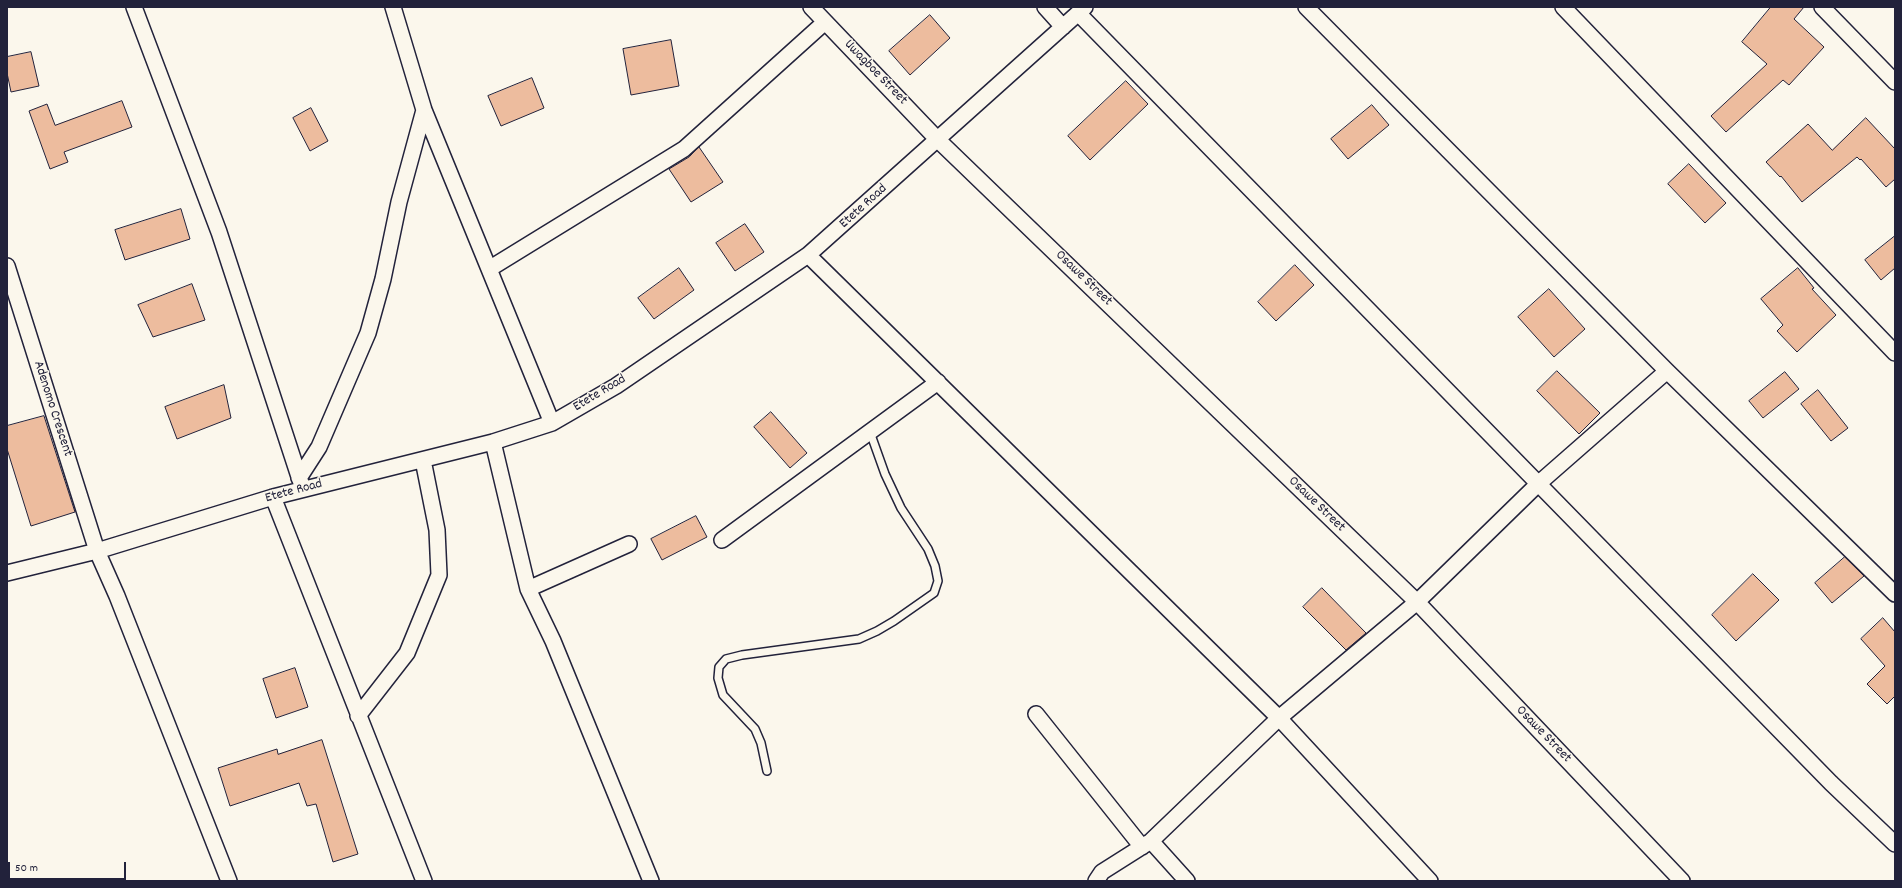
<!DOCTYPE html>
<html>
<head>
<meta charset="utf-8">
<style>
	body { margin:0 }
	#map { position:relative; width:1902px; height:888px; overflow:hidden; background:#fbf7ec; font-family:Dekko,sans-serif }
	canvas { display:block }
	.frame { position:absolute; inset:0; border:8px solid #22223b; pointer-events:none }
	.scale { position:absolute; left:8px; top:862px; width:118px; height:18px; box-sizing:border-box; border:2px solid #22223b; border-top:0; padding-left:5px; font-size:12px; line-height:14px; white-space:nowrap; color:#22223b; -webkit-text-stroke:3px #fbf7ec; paint-order:stroke }
</style>
</head>
<body>
<div id="map">
<canvas width="1902" height="888"></canvas>
<div class="frame"></div>
<div class="scale">50 m</div>
</div>
<script>
const c = document.querySelector('canvas').getContext('2d');
c.lineJoin = 'round';
function paint(path, color) {
  c.fillStyle = color;
  c.fill(path, 'evenodd');
}
function trace(path, color, width, dash) {
  c.strokeStyle = color;
  c.lineWidth = width;
  c.lineCap = dash ? 'butt' : 'round';
  c.setLineDash(dash || []);
  c.stroke(path);
}
function label(font, color, halo, rows, align = 'center') {
  c.font = font + ' Dekko,sans-serif';
  c.lineWidth = 3;
  c.setLineDash([]);
  c.textBaseline = 'middle';
  c.strokeStyle = halo;
  c.fillStyle = color;
  for (const [text, x, y, turn = 0] of rows) {
    c.save();
    c.translate(x, y);
    c.rotate((+turn || 0) * Math.PI / 180);
    c.textAlign = isNaN(turn) ? turn : align;
    if (halo) c.strokeText(text, 0, 0);
    c.fillText(text, 0, 0);
    c.restore();
  }
}
const building = new Path2D(`
	M1771 7H1804L1794 19 1824 47 1789 85 1783 80 1726 132 1711 116 1767 64 1742 42Z
	M930 15 950 38 910 75 889 51Z
	M671 40 679 86 631 95 623 49Z
	M31 52 39 86 11 92 7 73V57Z
	M532 78 544 108 501 126 488 96Z
	M1126 81 1148 104 1090 160 1068 136Z
	M122 101 132 127 64 152 68 162 50 169 29 111 47 104 55 125Z
	M1372 105 1389 125 1348 159 1331 139Z
	M311 108 328 141 310 151 293 118Z
	M1866 118 1895 149V179L1886 187 1861 159 1860 160 1857 157 1802 202 1781 176 1780 177 1766 162 1808 124 1832 150Z
	M699 147 723 182 691 202 669 169 689 157Z
	M1689 164 1726 203 1705 223 1668 184Z
	M181 209 190 239 125 260 115 230Z
	M745 224 764 252 735 271 716 243Z
	M1895 236V268L1881 280 1865 260Z
	M1295 265 1314 285 1276 321 1258 302Z
	M679 268 694 290 654 319 638 298Z
	M1798 268 1814 288 1812 289 1836 315 1797 352 1777 331 1783 325 1761 299Z
	M192 284 205 320 153 337 138 305Z
	M1549 289 1585 329 1554 357 1518 317Z
	M1557 371 1600 413 1579 434 1537 391Z
	M1785 372 1799 389 1763 418 1749 401Z
	M224 385 231 418 177 439 165 407Z
	M1818 390 1848 428 1831 441 1801 404Z
	M771 412 807 453 790 468 754 427Z
	M44 416 75 512 31 526 7 449V426Z
	M696 516 707 537 662 560 651 539Z
	M1845 557 1864 576 1832 603 1815 583Z
	M1753 574 1779 600 1736 641 1712 615Z
	M1322 588 1366 633 1346 650 1303 607Z
	M1883 618 1895 632V696L1887 704 1867 684 1885 666 1861 639Z
	M295 668 308 707 276 718 263 679Z
	M322 740 358 854 333 862 316 804 307 806 299 783 230 806 218 768 277 749 278 754Z`);
const service = new Path2D(`
	M767 771 761 743 755 729 723 695 718 678 719 667 726 659 742 655 859 639 877 631 894 621 934 593 938 581 935 566 928 549 901 508 885 474 870 432`);
const minor = new Path2D(`
	M134 7 219 232 303 489
	M393 7 424 110 552 423
	M811 7 938 140 1417 602 1682 881
	M1045 7 1063 27
	M1306 7 1667 371 1895 594
	M1563 7 1895 353
	M1822 7 1895 82
	M1078 13 1831 783 1895 844
	M808 255 1279 718 1430 881
	M7 266 97 551 117 596 229 881
	M489 269 684 149 825 22
	M493 442 528 589 553 641 651 881
	M299 478 319 447 368 333 383 279 399 202 424 110
	M273 497 424 881
	M722 540 938 382
	M7 573 97 551 273 497 493 442 552 423 616 386 808 255 1085 7
	M528 589 629 544
	M1036 714 1142 847
	M358 716 407 653 439 575 437 530 423 460
	M1151 841 1187 881
	M1096 881 1102 872 1151 841 1279 718 1417 602 1538 484 1667 371`);
const streetNames = [
	["Uwagboe Street",875,73,46],
	["Etete Road",864,207,-42],
	["Osawe Street",1083,279,44],
	["Etete Road",600,394,-31],
	["Adenomo Crescent",52,409,72],
	["Etete Road",294,492,-15],
	["Osawe Street",1316,505,44],
	["Osawe Street",1543,735,46]
];
paint(building, '#edbc9e');
trace(building, '#22223b', 1);
trace(service, '#22223b', 10);
trace(minor, '#22223b', 18);
trace(service, '#fbf7ec', 7);
trace(minor, '#fbf7ec', 15);
label('14px', '#22223b', '#fbf7ec', streetNames);
</script>
</body>
</html>
